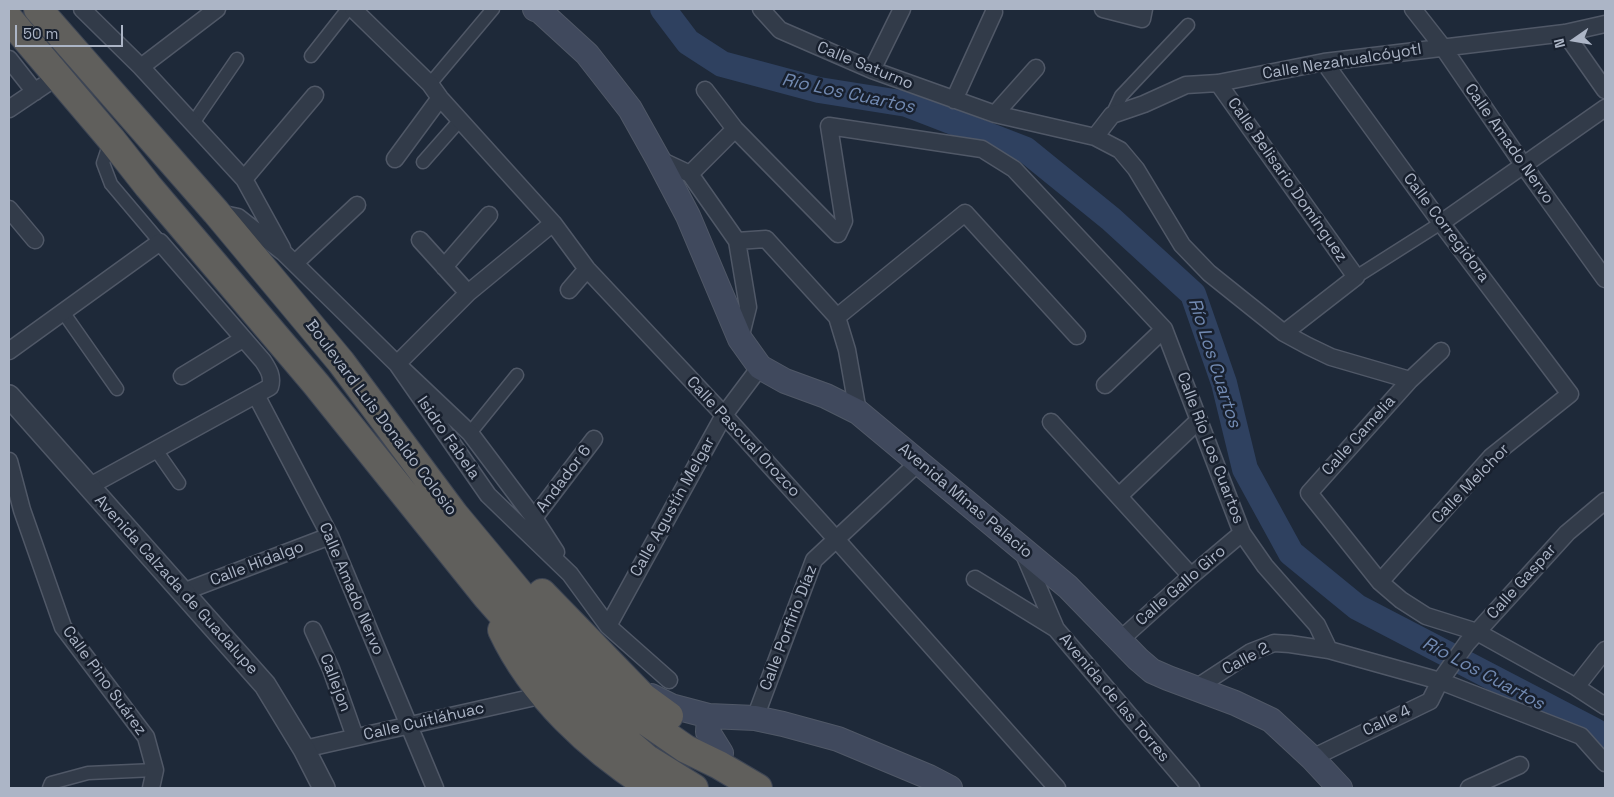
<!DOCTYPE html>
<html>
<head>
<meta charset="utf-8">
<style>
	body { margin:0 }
	#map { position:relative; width:1614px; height:797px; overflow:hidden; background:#1e2939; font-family:"Space Grotesk",sans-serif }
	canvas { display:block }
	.frame { position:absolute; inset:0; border:10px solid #acb5c6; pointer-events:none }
	.north { position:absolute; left:1549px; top:15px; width:50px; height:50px; -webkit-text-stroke:4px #18202e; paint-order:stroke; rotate:257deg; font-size:14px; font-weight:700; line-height:20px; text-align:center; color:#acb5c6 }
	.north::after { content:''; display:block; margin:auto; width:18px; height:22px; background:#acb5c6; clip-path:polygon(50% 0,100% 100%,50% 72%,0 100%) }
	.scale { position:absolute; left:15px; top:25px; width:108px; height:22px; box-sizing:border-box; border:2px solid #acb5c6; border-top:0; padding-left:6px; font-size:15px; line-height:18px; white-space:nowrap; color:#acb5c6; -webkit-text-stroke:4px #18202e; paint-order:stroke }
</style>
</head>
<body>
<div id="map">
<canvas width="1614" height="797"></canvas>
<div class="frame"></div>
<div class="north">N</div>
<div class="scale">50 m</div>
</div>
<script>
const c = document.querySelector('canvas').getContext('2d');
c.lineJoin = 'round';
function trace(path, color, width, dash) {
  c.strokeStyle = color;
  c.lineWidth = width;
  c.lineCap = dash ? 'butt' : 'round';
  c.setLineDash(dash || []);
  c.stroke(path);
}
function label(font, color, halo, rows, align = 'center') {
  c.font = font + ' "Space Grotesk",sans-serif';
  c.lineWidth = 5;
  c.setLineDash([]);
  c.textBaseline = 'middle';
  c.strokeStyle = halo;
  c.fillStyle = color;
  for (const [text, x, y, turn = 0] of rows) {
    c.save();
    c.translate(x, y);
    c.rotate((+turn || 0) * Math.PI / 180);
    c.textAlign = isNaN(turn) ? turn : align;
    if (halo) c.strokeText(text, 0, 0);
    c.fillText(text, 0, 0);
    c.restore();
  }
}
const river = new Path2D(`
	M663 9 688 42 722 64 819 90 907 104 1026 150 1111 219 1193 294 1224 383 1245 469 1291 553 1357 607 1595 731 1605 739`);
const pedestrian = new Path2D(`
	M311 56 348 9
	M430 84 493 9
	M1112 115 1121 96 1188 25
	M193 123 237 59
	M111 139 103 163 111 184 160 242
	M423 162 460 120
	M1356 277 1441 223
	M63 312 117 389
	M470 433 517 375
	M156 450 179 483
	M49 788 51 783 88 773 155 770`);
const minor = new Path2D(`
	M82 9 141 67 244 179 282 248
	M353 9 430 84 440 98 553 223 587 269 724 415 836 539 1057 788
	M761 9 780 30 872 70 995 114 1095 137 1120 150 1136 169 1182 245 1209 273 1284 333 1308 346 1331 357 1410 380
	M1103 9 1142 19 1144 9
	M1413 9 1442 46 1524 166 1605 279
	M1565 33 1605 90
	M9 59 35 92
	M1324 62 1441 223 1570 394 1491 457 1380 582
	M141 67 217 9
	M872 70 902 9
	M1218 83 1356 277 1284 333
	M705 90 735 129 838 234 844 221 829 126 982 149 1014 169 1164 329 1242 533 1265 566 1317 625 1329 650
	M954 100 994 12
	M9 109 58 76
	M995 114 1036 68
	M1095 137 1112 115 1144 104 1186 85 1218 83 1324 62 1565 33 1605 24
	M395 159 440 98
	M658 159 690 174 737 241 748 307 740 339
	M690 174 735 129
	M244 179 315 95
	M9 209 35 240
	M219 213 238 217 284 253 397 364 488 495 570 574 608 626 669 680
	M553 223 468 293 397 364 470 433 534 518 556 552
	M1441 223 1605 108
	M420 240 468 293
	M737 241 766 239 837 317 847 350 858 412
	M295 263 357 205
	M444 267 489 215
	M569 290 587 269
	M837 317 965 213 1077 336
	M9 351 160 242 263 361C269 370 273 377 270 387L88 487
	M1441 351 1410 380 1309 493 1380 582 1401 600 1426 616 1477 632 1576 687 1605 706
	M182 376 243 339
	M1105 385 1164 329
	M256 395 330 536 435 788
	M1051 422 1191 576
	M9 461 22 510 63 627 146 737 155 770 151 788
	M1119 496 1199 420
	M534 518 594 439
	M1023 552 1056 629 1191 788
	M975 579 1056 629
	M183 592 330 536
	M608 626 724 415 760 367
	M313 630 331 669 355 737
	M1120 640 1191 576 1242 533
	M1576 687 1605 650
	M1196 688 1251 652 1274 643 1290 644 1329 650 1440 681 1581 736 1605 763
	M755 718 814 560 919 462
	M304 749 544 695
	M1312 758 1430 701 1440 681 1467 643 1567 533 1605 501
	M1469 788 1520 765`);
const tertiary = new Path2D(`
	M9 396 265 685 304 749 324 788`);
const secondary = new Path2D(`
	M535 9 540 11 587 54 630 109 658 159 688 216 740 339 760 367 785 381 826 396 858 412 1068 587 1138 659 1152 671 1168 678 1235 703 1271 720 1312 758 1340 788
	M651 696 671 706 709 716 755 718 783 724 838 739 929 777 950 788
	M709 716 708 732 721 753`);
const trunk = new Path2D(`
	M38 9 216 212 341 362 454 514 577 662 631 711 686 749 719 765 758 788
	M9 19 111 139 148 186 316 384 487 597 580 702 646 758 694 788
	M542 593 643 697 669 716
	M502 630C533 696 591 749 652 788`);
const streetNames = [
	["Calle Nezahualcóyotl",1342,62,-9],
	["Calle Saturno",865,66,22],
	["Calle Amado Nervo",1509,144,55],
	["Calle Belisario Domínguez",1287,180,55],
	["Calle Corregidora",1446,228,53],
	["Boulevard Luis Donaldo Colosio",381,418,53],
	["Calle Camelia",1359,436,-48],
	["Calle Pascual Orozco",743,437,47],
	["Isidro Fabela",448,438,55],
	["Calle Río Los Cuartos",1210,448,69],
	["Andador 6",564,479,-53],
	["Calle Melchor",1471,484,-46],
	["Avenida Minas Palacio",965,501,40],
	["Calle Agustín Melgar",673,507,-61],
	["Calle Hidalgo",257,564,-21],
	["Calle Gaspar",1522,582,-48],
	["Avenida Calzada de Guadalupe",176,585,48],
	["Calle Gallo Giro",1181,586,-41],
	["Calle Amado Nervo",351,589,67],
	["Calle Porfirio Díaz",789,628,-69],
	["Calle 2",1246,659,-28],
	["Calle Pino Suárez",104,681,54],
	["Callejon",335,683,69],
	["Avenida de las Torres",1114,698,50],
	["Calle 4",1387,721,-26],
	["Calle Cuitláhuac",424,722,-13]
];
const waterNames = [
	["Río Los Cuartos",848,94,12],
	["Río Los Cuartos",1214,363,72],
	["Río Los Cuartos",1483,674,28]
];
trace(river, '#2f4160', 26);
trace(pedestrian, '#505867', 15);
trace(minor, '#505867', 19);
trace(tertiary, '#505867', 24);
trace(secondary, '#505867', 26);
trace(trunk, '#3d4554', 30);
trace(pedestrian, '#323b49', 12);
trace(minor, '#323b49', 16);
trace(tertiary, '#323b49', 21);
trace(secondary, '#40495d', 24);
trace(trunk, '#605f5c', 28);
label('16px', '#acb5c6', '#18202e', streetNames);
label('italic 18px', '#728ab2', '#18202e', waterNames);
</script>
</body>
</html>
